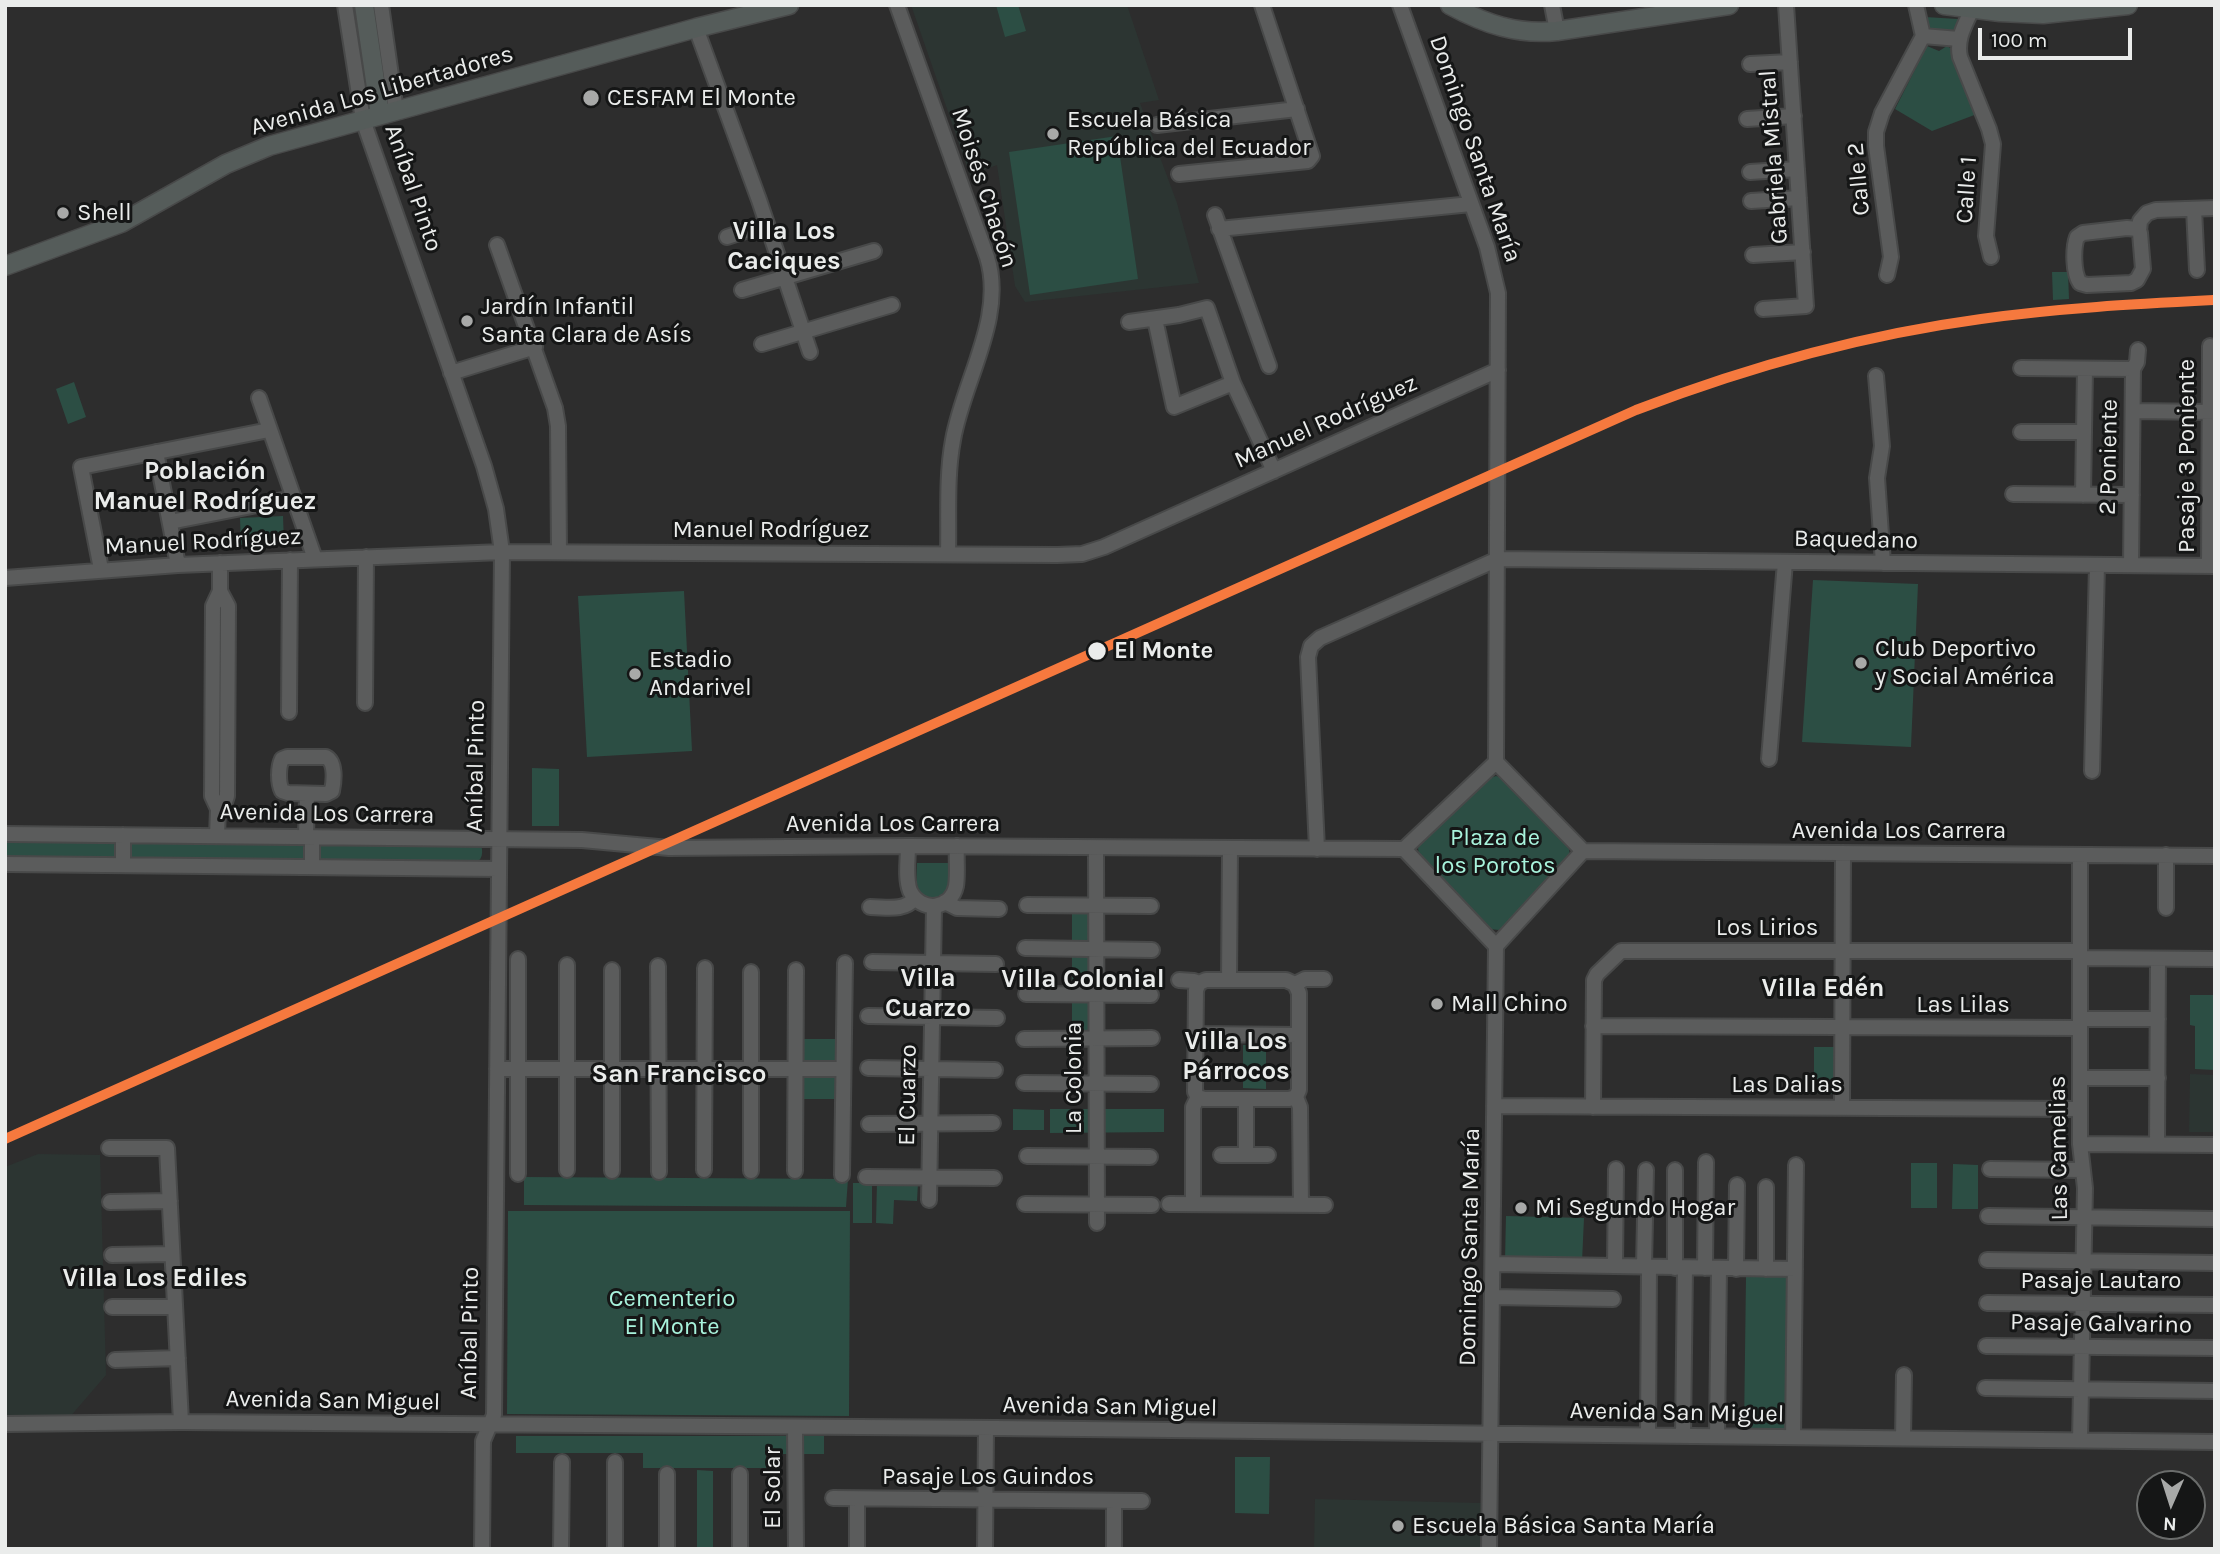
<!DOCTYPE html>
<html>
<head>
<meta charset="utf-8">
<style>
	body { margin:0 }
	#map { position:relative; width:2220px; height:1554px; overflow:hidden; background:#2d2d2d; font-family:Karla,sans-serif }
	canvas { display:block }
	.frame { position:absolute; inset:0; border:7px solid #eaeceb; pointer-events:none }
	.north { position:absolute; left:2136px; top:1470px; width:70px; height:70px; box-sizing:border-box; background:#151616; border:2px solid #6a6c6b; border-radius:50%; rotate:183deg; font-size:19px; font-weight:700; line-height:28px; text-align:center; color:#eaeceb }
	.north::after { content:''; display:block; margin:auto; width:24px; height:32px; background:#a8a9a8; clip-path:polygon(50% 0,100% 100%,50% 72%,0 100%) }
	.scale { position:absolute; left:1978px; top:28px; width:154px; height:32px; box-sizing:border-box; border:4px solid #eaeceb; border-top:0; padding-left:9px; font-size:21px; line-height:24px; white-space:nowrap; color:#eaeceb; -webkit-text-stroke:5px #151616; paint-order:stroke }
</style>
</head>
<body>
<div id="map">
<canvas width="2220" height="1554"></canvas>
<div class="frame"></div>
<div class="north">N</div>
<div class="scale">100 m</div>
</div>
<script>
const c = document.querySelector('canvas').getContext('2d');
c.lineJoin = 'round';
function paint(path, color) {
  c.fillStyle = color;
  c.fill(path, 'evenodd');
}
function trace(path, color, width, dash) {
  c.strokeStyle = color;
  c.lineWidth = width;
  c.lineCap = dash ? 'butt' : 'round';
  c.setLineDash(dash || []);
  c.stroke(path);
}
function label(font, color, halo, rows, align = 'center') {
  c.font = font + ' Karla,sans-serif';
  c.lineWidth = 6;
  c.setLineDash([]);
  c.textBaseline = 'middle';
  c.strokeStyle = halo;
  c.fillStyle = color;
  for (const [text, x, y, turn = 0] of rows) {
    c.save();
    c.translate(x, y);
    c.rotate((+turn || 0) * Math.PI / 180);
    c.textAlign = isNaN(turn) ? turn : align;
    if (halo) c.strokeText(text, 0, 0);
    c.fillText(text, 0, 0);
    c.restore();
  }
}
const built = new Path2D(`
	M911 5H1127L1159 100 1140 103 1177 203 1199 283 1025 302 1015 286 997 165 970 175Z
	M2190 1074 2215 1075V1132H2189Z
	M38 1154 100 1155 106 1375 69 1418H5V1167Z
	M1315 1499 1481 1503 1480 1549H1314Z`);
const green = new Path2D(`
	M996 5H1018L1026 31 1005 37Z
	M1925 17 1958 19C1957 37 1938 37 1926 29Z
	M1927 46 1939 51 1947 46 1950 48 1977 114 1932 131 1895 109Z
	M1117 136 1138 279 1030 295 1009 152Z
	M2068 272 2069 299 2053 300 2052 272Z
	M74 382 86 417 68 424 56 389Z
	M283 516 284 543 241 545 240 518Z
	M1813 580 1918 584 1911 747 1802 742Z
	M684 591 692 751 587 757 578 596Z
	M532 768 559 769V826H532Z
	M1496 776 1506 779 1566 844 1569 849 1570 856 1505 926 1499 930 1490 929 1419 855 1418 848 1422 842 1490 778Z
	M5 840 480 842C484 852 483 860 473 865L298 859 5 858Z
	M917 863H948C948 870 949 878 948 885 945 899 926 903 919 890 915 883 917 871 917 863Z
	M1072 911H1085L1089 915V1034H1072Z
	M2190 995H2215V1070L2195 1069V1026L2190 1025Z
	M800 1039H838V1099H800Z
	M1243 1045H1266V1089L1243 1088Z
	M1814 1047H1834V1094L1814 1093Z
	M1013 1109 1044 1110V1130H1013Z
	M1050 1109H1164V1132L1050 1133Z
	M1911 1163H1937V1208H1911Z
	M1953 1164 1978 1165V1209H1952Z
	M524 1177 848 1179 846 1207 524 1205Z
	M877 1182 918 1183 917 1201 894 1200 893 1224 876 1223Z
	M853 1183H872V1223H853Z
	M508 1211H850L849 1416 507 1414Z
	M1506 1216 1584 1218 1582 1262 1505 1260Z
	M1746 1277H1789L1787 1429H1744Z
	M516 1436H824V1454H766V1468H643V1453H516Z
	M1235 1457H1270L1269 1514 1235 1513Z
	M697 1470 713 1471V1549H697Z`);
const minor = new Path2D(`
	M345 5 363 120 484 466 496 509 502 552 494 1415 483 1441 482 1549
	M381 5 396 111
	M897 5 987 257C1006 317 963 381 953 440 946 477 949 517 948 554
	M1400 5 1487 247 1498 293 1496 762
	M1552 5 1557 31
	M1972 9C1965 25 1956 39 1960 57L1989 129 1993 144 1986 236 1991 257
	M696 28 759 200 810 352
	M1923 36 1959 39
	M1750 64 1790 62
	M1747 119 1794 116
	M1157 125 1297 109
	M1750 172 1797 169
	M1179 174 1308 161 1312 156 1262 5
	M1751 201 1799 198
	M2194 209 2197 270
	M1215 215 1269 366
	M2127 228 2137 229 2140 233 2143 269 2137 280 2131 283 2087 285 2080 283C2073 273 2073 248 2077 237L2083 233Z
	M1219 229 1471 204
	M2139 231 2140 221 2147 213 2156 210 2215 208
	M727 237 767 224
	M497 245 555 408 558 426 559 552
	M1753 255 1803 252
	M1887 275 1891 257 1876 146V132L1882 113 1923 36 1916 5
	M742 290 874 251
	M1763 309 1806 306 1786 5
	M1155 319 1174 407 1233 383
	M1129 322 1179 315 1207 308 1233 383 1274 471
	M762 344 892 305
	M2021 368 2133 369
	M451 373 535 347
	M1876 376 1882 446 1877 478 1883 563
	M259 398 315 559
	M2133 411 2215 412
	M2021 432H2084
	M156 452 178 565
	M2013 494 2132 495
	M2083 495 2085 369
	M170 522 293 498
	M2131 565 2133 369 2137 362 2138 350
	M2209 566 2210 346
	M101 569 81 467 269 430
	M5 578 178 565 502 552 1057 555 1082 554 1104 547 1498 370
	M365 703 366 557
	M289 712 290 560
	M287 757H326C336 762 334 781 332 791L326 794 288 793 282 791C278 783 278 767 282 759Z
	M1769 759 1785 562
	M1496 762 1583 851
	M2092 771 2097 565
	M218 809 225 802 227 796 228 606 220 591V563
	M5 834 582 840 669 848 908 846 1404 849
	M123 835V865
	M217 836 218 809 212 796 213 606 220 591
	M306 837 307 794
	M312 837V867
	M908 846C908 860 905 878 910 891 921 913 951 910 956 886 958 874 956 859 957 846
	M1096 848 1097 1223
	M1317 849 1308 657 1311 646 1320 638 1498 559 2215 566
	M1404 849 1496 946
	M1404 849 1496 762
	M1583 851 2215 856
	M2080 855V1144L2085 1188 2080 1440
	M5 864 499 869
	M945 902 957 908 999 909
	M1027 905 1151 906
	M870 907C886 907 904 912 915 898
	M2166 908V855
	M1496 946 1583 851
	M1025 948 1152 950
	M2080 958 2215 959
	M872 962 996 964
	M658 966 659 1172
	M612 970V1171
	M1179 980 1194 981 1199 983 1206 980H1286L1295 984
	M1229 980 1230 849
	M1295 984 1299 993V1090L1296 1097 1300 1107 1301 1205
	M1295 984 1305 979H1324
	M1026 994 1151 995
	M868 1016 997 1018
	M2080 1019H2158
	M1593 1026 2080 1028
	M1196 1034 1299 1035
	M1024 1039 1152 1038
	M868 1068 995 1070
	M497 1069H843
	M2080 1078H2158
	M1024 1083 1151 1084
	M1198 1097 1204 1099H1289L1296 1097
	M1246 1099V1155
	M1494 1106 2080 1109
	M1593 1107 1594 980 1597 974 1621 951H2080
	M1842 1108 1843 853
	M869 1124 993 1123
	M2080 1144 2215 1145
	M2157 1144 2158 959
	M109 1148H167L181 1422
	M1221 1155H1268
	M1027 1156 1150 1157
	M1990 1169 2083 1170
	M567 1170V965
	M704 1170 705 968
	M751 1171V972
	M795 1171 796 970
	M518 1174V959
	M842 1175 845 963
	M866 1177 994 1178
	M929 1200 934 907
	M110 1202 170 1201
	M1025 1204 1152 1205
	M1169 1204 1325 1205
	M1193 1204V1107L1198 1097 1195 1092 1196 990 1199 983
	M1988 1216 2215 1219
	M112 1255 172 1254
	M1987 1260 2215 1263
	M1493 1264 1795 1269
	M1615 1266 1616 1169
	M1644 1267 1646 1170
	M1675 1268V1170
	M1705 1268 1706 1162
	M1736 1269 1737 1185
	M1766 1269V1187
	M1492 1297 1613 1299
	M1987 1303 2215 1305
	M112 1307H175
	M1986 1346 2215 1348
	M115 1360 178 1358
	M1985 1388 2215 1391
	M5 1424 181 1422 996 1428 2215 1442
	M795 1427 796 1549
	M1648 1435 1649 1267
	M1683 1436 1685 1268
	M1717 1436 1719 1268
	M1793 1437 1796 1165
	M1903 1438 1904 1375
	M833 1498 1142 1501
	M561 1549 562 1462
	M615 1549V1462
	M667 1549V1474
	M740 1549V1474
	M857 1549V1499
	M985 1549 986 1428
	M1114 1549V1501
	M1489 1549 1496 946`);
const major = new Path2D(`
	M364 5 380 115
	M1450 5C1485 24 1517 35 1557 31L1729 5
	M1944 5 2000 12 2043 14 2128 5
	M5 266 121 223 226 164 269 146 696 28 789 5`);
const rail1 = new Path2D(`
	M5 1139 1636 410C1748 367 1862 335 1981 319 2058 308 2137 304 2215 300`);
const markers = [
	[591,98,9,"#a8a9a8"],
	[1053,134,7,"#a8a9a8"],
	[63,213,7,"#a8a9a8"],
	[467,321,7,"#a8a9a8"],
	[1097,651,10,"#eaeceb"],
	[1861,663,7,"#a8a9a8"],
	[635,674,7,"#a8a9a8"],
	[1437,1004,7,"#a8a9a8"],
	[1521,1208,7,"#a8a9a8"],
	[1398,1526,7,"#a8a9a8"]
];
const streetNames = [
	["Avenida Los Libertadores",382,91,-16],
	["Domingo Santa María",1475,149,71],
	["Gabriela Mistral",1774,157,-94],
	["Calle 2",1859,179,-95],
	["Aníbal Pinto",413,188,71],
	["Moisés Chacón",984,188,72],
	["Calle 1",1967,190,-86],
	["Manuel Rodríguez",1326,422,-24],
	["Pasaje 3 Poniente",2187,456,-90],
	["2 Poniente",2109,457,-89],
	["Manuel Rodríguez",771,530],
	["Baquedano",1856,540,1],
	["Manuel Rodríguez",203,542,-3],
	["Aníbal Pinto",476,766,-89],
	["Avenida Los Carrera",327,814,1],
	["Avenida Los Carrera",893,824],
	["Avenida Los Carrera",1899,831],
	["Los Lirios",1767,928],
	["Las Lilas",1963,1005],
	["La Colonia",1074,1078,-90],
	["Las Dalias",1787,1085],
	["El Cuarzo",908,1095,-89],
	["Las Camelias",2059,1148,-91],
	["Domingo Santa María",1470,1247,-89],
	["Pasaje Lautaro",2101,1281],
	["Pasaje Galvarino",2101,1324,1],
	["Aníbal Pinto",470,1333,-89],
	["Avenida San Miguel",333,1401,1],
	["Avenida San Miguel",1110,1407,1],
	["Avenida San Miguel",1677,1413,1],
	["Pasaje Los Guindos",988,1477],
	["El Solar",773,1488,-90]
];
const poiNames = [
	["CESFAM El Monte",607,98],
	["Escuela Básica",1067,120],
	["República del Ecuador",1067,148],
	["Shell",77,213],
	["Jardín Infantil",481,307],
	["Santa Clara de Asís",481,335],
	["Club Deportivo",1875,649],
	["y Social América",1875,677],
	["Estadio",649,660],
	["Andarivel",649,688],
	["Mall Chino",1451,1004],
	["Mi Segundo Hogar",1535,1208],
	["Escuela Básica Santa María",1412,1526]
];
const stopNames = [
	["El Monte",1114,651]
];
const parkNames = [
	["Plaza de",1495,838],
	["los Porotos",1495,866],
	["Cementerio",672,1299],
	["El Monte",672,1327]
];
const neighbourhoodNames = [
	["Villa Los",784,232],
	["Caciques",784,262],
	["Población",205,472],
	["Manuel Rodríguez",205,502],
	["Villa",928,979],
	["Cuarzo",928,1009],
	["Villa Colonial",1083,980],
	["Villa Edén",1823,989],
	["Villa Los",1236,1042],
	["Párrocos",1236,1072],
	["San Francisco",679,1075],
	["Villa Los Ediles",155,1279]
];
paint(built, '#2c3532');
paint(green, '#2c4e44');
trace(minor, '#484949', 18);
trace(major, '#484949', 21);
trace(minor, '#5b5c5c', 14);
trace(major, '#555c5a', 18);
trace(rail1, '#f6793e', 10);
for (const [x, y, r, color] of markers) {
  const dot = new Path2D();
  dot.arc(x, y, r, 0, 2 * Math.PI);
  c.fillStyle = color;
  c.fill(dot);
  trace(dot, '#151616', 2.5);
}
label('24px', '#eaeceb', '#151616', streetNames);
label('24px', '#eaeceb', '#151616', poiNames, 'left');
label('bold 24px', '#eaeceb', '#151616', stopNames, 'left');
label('24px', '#a8f3dc', '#151616', parkNames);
label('bold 26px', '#eaeceb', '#151616', neighbourhoodNames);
</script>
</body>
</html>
